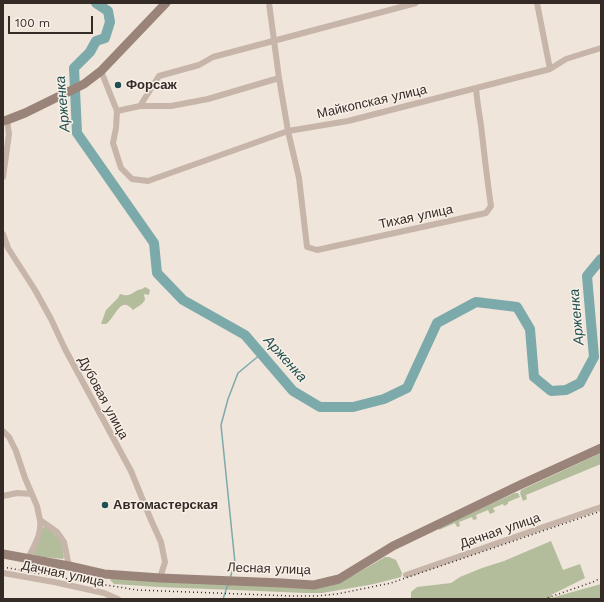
<!DOCTYPE html>
<html>
<head>
<meta charset="utf-8">
<style>
	body { margin:0 }
	#map { position:relative; width:604px; height:602px; overflow:hidden; background:#efe5db; font-family:"Work Sans",sans-serif }
	canvas { display:block }
	.frame { position:absolute; inset:0; border:4px solid #342b27; pointer-events:none }
	.scale { position:absolute; left:8px; top:16px; width:85px; height:18px; box-sizing:border-box; border:2px solid #342b27; border-top:0; padding-left:5px; font-size:12px; line-height:14px; white-space:nowrap; color:#342b27; -webkit-text-stroke:3px #f8efe7; paint-order:stroke }
</style>
</head>
<body>
<div id="map">
<canvas width="604" height="602"></canvas>
<div class="frame"></div>
<div class="scale">100 m</div>
</div>
<script>
const c = document.querySelector('canvas').getContext('2d');
c.lineJoin = 'round';
function paint(path, color) {
  c.fillStyle = color;
  c.fill(path, 'evenodd');
}
function trace(path, color, width, dash) {
  c.strokeStyle = color;
  c.lineWidth = width;
  c.lineCap = dash ? 'butt' : 'round';
  c.setLineDash(dash || []);
  c.stroke(path);
}
function label(font, color, halo, rows, align = 'center') {
  c.font = font + ' "Work Sans",sans-serif';
  c.lineWidth = 3;
  c.setLineDash([]);
  c.textBaseline = 'middle';
  c.strokeStyle = halo;
  c.fillStyle = color;
  for (const [text, x, y, turn = 0] of rows) {
    c.save();
    c.translate(x, y);
    c.rotate((+turn || 0) * Math.PI / 180);
    c.textAlign = isNaN(turn) ? turn : align;
    if (halo) c.strokeText(text, 0, 0);
    c.fillText(text, 0, 0);
    c.restore();
  }
}
const green = new Path2D(`
	M145 287 147 288 150 290 149 295 144 294 145 300C141 306 138 306 133 310 122 297 117 312 111 319 109 321 108 323 106 324H101L106 310 118 298 120 294C130 297 130 294 138 290 141 289 143 289 145 287Z
	M601 453V464L526 495 527 499 523 501 520 493 521 490Z
	M515 493H518L520 497 508 502V504L504 506 503 504 493 508 495 512 490 514 488 510 476 515 477 519 473 520 472 517 459 522 460 526 457 527 455 523 439 530V527Z
	M44 526H47L61 541 64 557 63 559 36 556 33 554Z
	M551 541 563 570 580 564 585 578 551 595V598L601 584V599H411V592L417 587 451 583 460 577 482 568 504 561Z
	M385 557H389L396 560 402 573 401 577 374 584 322 593H305L235 590 158 587 114 584 110 580 112 578 288 587 354 575Z`);
const stream = new Path2D(`
	M230 578 235 563 221 425 228 399 238 373 261 354
	M223 599 228 584`);
const river = new Path2D(`
	M96 3 108 11 110 22 105 38 96 41 90 52 74 68 77 133 154 243 157 273 183 300 245 335 293 391 320 407H353L384 399 407 388 437 323 476 302 517 307 530 329 534 377 551 391 566 390 580 383 594 357 587 276 601 259`);
const street = new Path2D(`
	M269 3 279 78 288 131 299 178 307 247 317 250 486 213 491 206C487 179 484 152 481 125 479 113 477 101 476 88
	M537 3 550 69
	M101 71 117 111 140 106H171L208 99 279 78
	M140 106 159 76 199 65 213 57 416 3
	M117 111 116 128 113 143 121 168 132 179 148 181 288 131 348 121 550 69 566 59 601 48
	M3 177 9 134 7 120
	M3 234 8 248 35 290 51 319 65 349 131 471 151 520 161 542 165 562 160 578
	M3 431 9 437 16 451 25 478 37 506 40 520 57 532 64 542 69 566
	M3 496 17 493 32 494
	M28 559C34 545 42 535 40 520
	M3 573 54 582 104 593 118 599
	M406 575 601 507`);
const secondary = new Path2D(`
	M3 121 7 120 25 113 84 84 101 71 166 3
	M3 554 69 566 104 574 160 578 282 583 314 585 339 579 393 546 522 484 601 448`);
const rail = new Path2D(`
	M3 567 69 579 137 590 293 596H316L337 594 391 583 601 511
	M544 599 593 582 601 578`);
const markers = [
	[118,85,4,"#205052"],
	[105,505,4,"#205052"]
];
const poiNames = [
	["Форсаж",126,85],
	["Автомастерская",113,505]
];
const streetNames = [
	["Майкопская улица",372,102,-13],
	["Тихая улица",416,217,-12],
	["Дубовая улица",103,398,62],
	["Дачная улица",500,531,-19],
	["Лесная улица",269,569,2],
	["Дачная улица",63,574,12]
];
const waterNames = [
	["Арженка",63,104,-95],
	["Арженка",577,317,-95],
	["Арженка",285,359,48]
];
paint(green, '#b3bd9c');
trace(stream, '#7ca9aa', 1.5);
trace(river, '#7ca9aa', 10);
trace(street, '#c6b5a8', 6);
trace(secondary, '#9a8479', 9);
trace(rail, '#342b27', 1.5, [1, 3]);
for (const [x, y, r, color] of markers) {
  const dot = new Path2D();
  dot.arc(x, y, r, 0, 2 * Math.PI);
  c.fillStyle = color;
  c.fill(dot);
  trace(dot, '#f8efe7', 1.5);
}
label('bold 13px', '#342b27', '#f8efe7', poiNames, 'left');
label('13px', '#342b27', '#f8efe7', streetNames);
label('italic 14px', '#205052', '#f8efe7', waterNames);
</script>
</body>
</html>
